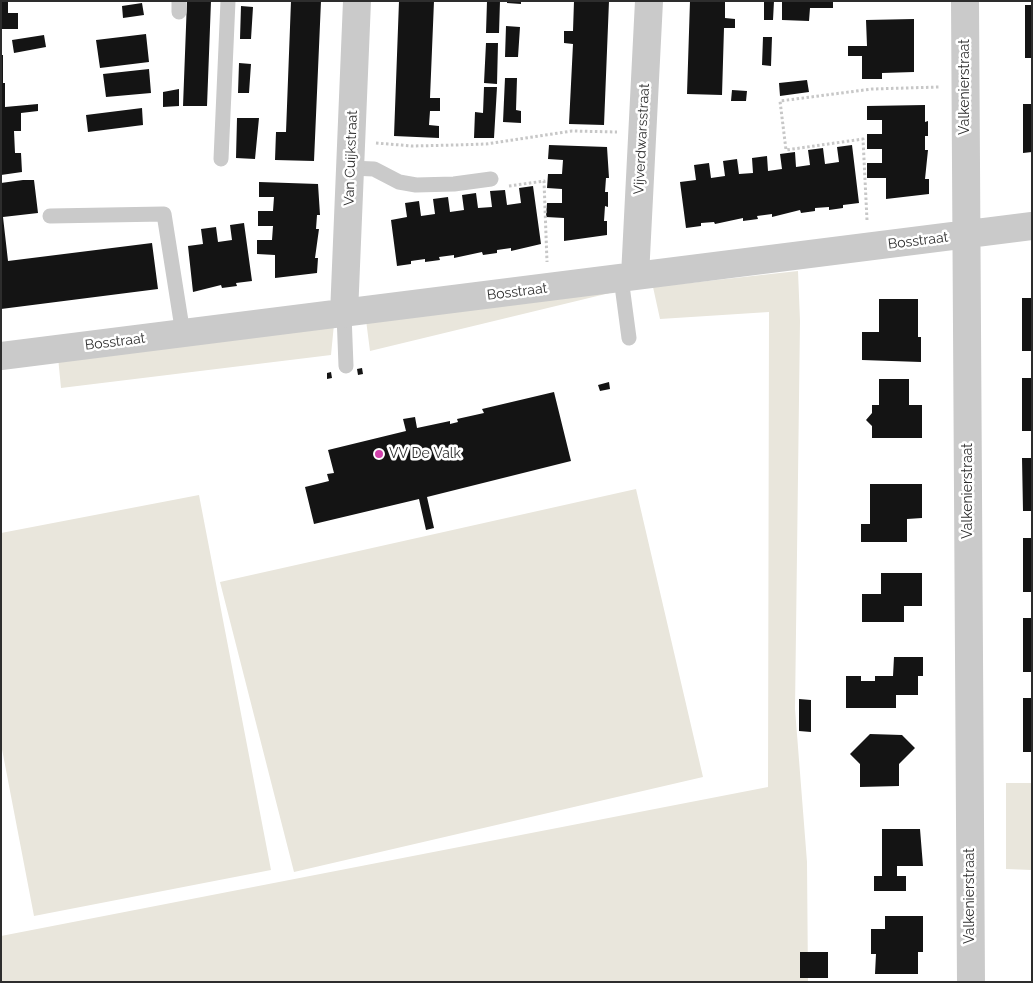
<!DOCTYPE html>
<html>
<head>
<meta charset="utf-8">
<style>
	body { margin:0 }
	#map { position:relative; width:1033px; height:983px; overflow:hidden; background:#fff; font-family:Raleway,sans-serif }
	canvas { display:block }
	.frame { position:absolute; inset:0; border:2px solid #2d2d2d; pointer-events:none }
</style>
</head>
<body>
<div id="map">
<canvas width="1033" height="983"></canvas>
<div class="frame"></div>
</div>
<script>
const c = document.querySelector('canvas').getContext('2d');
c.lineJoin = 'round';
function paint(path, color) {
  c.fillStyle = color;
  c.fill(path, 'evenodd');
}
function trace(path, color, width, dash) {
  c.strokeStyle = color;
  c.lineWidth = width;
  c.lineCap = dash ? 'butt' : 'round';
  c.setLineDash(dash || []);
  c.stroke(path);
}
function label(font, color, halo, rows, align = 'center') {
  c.font = font + ' Raleway,sans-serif';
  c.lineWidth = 5;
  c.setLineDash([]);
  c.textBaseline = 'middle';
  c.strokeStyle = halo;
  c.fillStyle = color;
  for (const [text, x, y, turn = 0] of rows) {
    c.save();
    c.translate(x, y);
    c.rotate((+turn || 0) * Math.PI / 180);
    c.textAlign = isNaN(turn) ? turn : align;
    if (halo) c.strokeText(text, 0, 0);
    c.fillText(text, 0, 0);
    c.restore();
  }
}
const green = new Path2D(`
	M798 271 800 321 795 709 807 862 808 982H1V936L768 787 769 312 660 319 653 287Z
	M618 291 370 351 366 320Z
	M334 324 331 355 61 388 58 357Z
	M636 489 703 777 294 872 220 582Z
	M199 495 271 870 34 916 1 744V533Z
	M1006 783H1032V870L1006 869Z`);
const building = new Path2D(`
	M1 1H8V13H18V29H1Z
	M187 1H211L207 106H183Z
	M291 1H321L314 161 275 160 276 132H286Z
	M399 1H434L430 98H440V111H430L429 125 439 126V138L394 136Z
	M487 1H500L499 33H486Z
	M507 1H521V4L507 3Z
	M574 1H609L604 125 569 124 573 44 564 43V31H573Z
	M690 1H725V18L735 19V28H724L722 95 687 94Z
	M764 1H774L773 20H764Z
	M782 1H833V8H810L809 21 782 20Z
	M142 3 144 15 123 18 122 6Z
	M1025 5H1032V58H1025Z
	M241 6 253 7 251 39H240Z
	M914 19V72L882 73V79H862V56H848V46H867L866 20Z
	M506 26 520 27 518 57H505Z
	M146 34 149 62 100 68 96 40Z
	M44 35 46 47 14 53 12 40Z
	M763 37H772L771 66 762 65Z
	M486 43H498L497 84 484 83Z
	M1 55H3V83H5V107L38 104V111L21 113V131H14L15 153H21L22 172 1 175Z
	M239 63 251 64 249 93H238Z
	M149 69 151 93 106 97 103 74Z
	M505 78H517L516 110 521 111V123L503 122Z
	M807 80 809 92 780 96 779 83Z
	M484 87H497L494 138H474L475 112 483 113Z
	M179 89V106L163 107V92Z
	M732 90 747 91 746 101H731Z
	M1023 104H1032V152L1023 153Z
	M925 105V122L928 121V136H925V150H928L925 179H929V194L886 199V178H867V163H882V149H867V134H882V120H867V106Z
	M142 108 143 125 88 132 86 115Z
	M237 118H259L255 159 236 158Z
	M549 145 607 147 609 178H606L605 192H608V207L605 206 604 221H607V235L564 241V218L546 217 547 203H562V189L547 188 548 174H562L563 160 548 159Z
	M852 145 859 203 843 205V208L829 210V207L815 208V211L801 213 800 210 772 217V214L757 216 758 219 743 221V218L715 224 714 222 701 223V226L686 228 680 182 696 180 694 165 709 163 711 178 725 176 723 161 737 159 739 174 753 173 752 158 767 156 768 171 782 169 780 154 795 152 796 167 810 165 808 150 823 148 825 164 839 162 837 147Z
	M23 180H34L38 213 3 217 8 261 152 243 158 289 1 309V183Z
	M259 182 318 184 320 215H317L316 229H319L315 258H318L317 273 275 278V255L257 254V240H272L273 226H258V211H273L274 197H259Z
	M533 186 541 244 511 251V248L497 250V253L483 255 482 252 454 258V255L439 257 440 260 425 262V259L411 261V264L397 266 391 220 407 217 405 203 419 201 421 216 435 214 433 199 448 197 450 212 464 210 462 195 476 193 478 208 492 207 490 191 505 190 507 205 521 203 519 188Z
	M244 223 252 281 236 283 237 286 222 288 221 285 193 292 188 246 203 244 201 229 216 227 218 242 232 240 230 225Z
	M1022 298H1032V351H1022Z
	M879 299H918V337H921V362L862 360V332H879Z
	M362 368 363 374 358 375 357 369Z
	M331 372 332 378 327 379V373Z
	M1022 378H1032V431H1022Z
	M879 379H909V405H922V438H872V426L866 420 872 413V405H879Z
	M609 382 610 389 600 391 598 385Z
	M554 392 571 461 427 497 434 528 426 530 419 499 314 524 305 487 329 481 327 474 334 473 328 450 406 431 403 419 415 417 417 428 450 421V424L458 422 457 419 484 413 482 409Z
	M1022 458H1032V511H1023Z
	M870 484H922V518L907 519V542H861V524H870Z
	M1023 538H1032V592H1023Z
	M881 573H922V606H904V622H862V594H881Z
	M1023 618H1032V672H1023Z
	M894 657H923V676H918V695H896V708H846V676H861V681H875V676H893Z
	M1023 698H1032V752H1023Z
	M799 699 811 700V732L799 731Z
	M870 734 902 735 915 748 899 764V786L860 787V764L850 754Z
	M882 829H920L923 866H897V876H906V891H874V876H882Z
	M885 916H923V952H918V974H875L876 954H871V929H885Z
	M800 952H828V978H800Z`);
const path = new Path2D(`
	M376 143 412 146 456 145 486 144 572 131 617 132
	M509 186 544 181 547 262
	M867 220 863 139 786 150 780 101 872 89 939 87`);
const service = new Path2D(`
	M179 12V1
	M221 159 228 1
	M350 168 374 169 399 182 416 185 454 184 491 179
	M50 216 164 214 183 334
	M621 278 629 338
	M344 314 346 366`);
const minor = new Path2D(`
	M965 1 971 982
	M635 276 649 1
	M344 314 357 1
	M1 356 1032 226`);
const markers = [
	[379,454,5,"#d141ab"]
];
const streetNames = [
	["Valkenierstraat",965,87,-90],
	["Vijverdwarsstraat",642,139,-87],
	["Van Cuijkstraat",351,158,-88],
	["Bosstraat",918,241,-7],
	["Bosstraat",517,292,-7],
	["Bosstraat",115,342,-7],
	["Valkenierstraat",968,491,-90],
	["Valkenierstraat",970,896,-90]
];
const poiNames = [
	["VV De Valk",389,454]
];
paint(green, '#e9e6dc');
paint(building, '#141414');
trace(path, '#c7c7c7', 3, [2.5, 2.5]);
trace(service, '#cacaca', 15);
trace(minor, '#cacaca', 28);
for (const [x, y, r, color] of markers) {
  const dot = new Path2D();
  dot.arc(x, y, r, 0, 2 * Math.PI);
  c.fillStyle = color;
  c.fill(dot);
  trace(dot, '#fff', 2);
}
label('14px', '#2d2d2d', '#fff', streetNames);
label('14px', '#2d2d2d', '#fff', poiNames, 'left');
</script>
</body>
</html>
